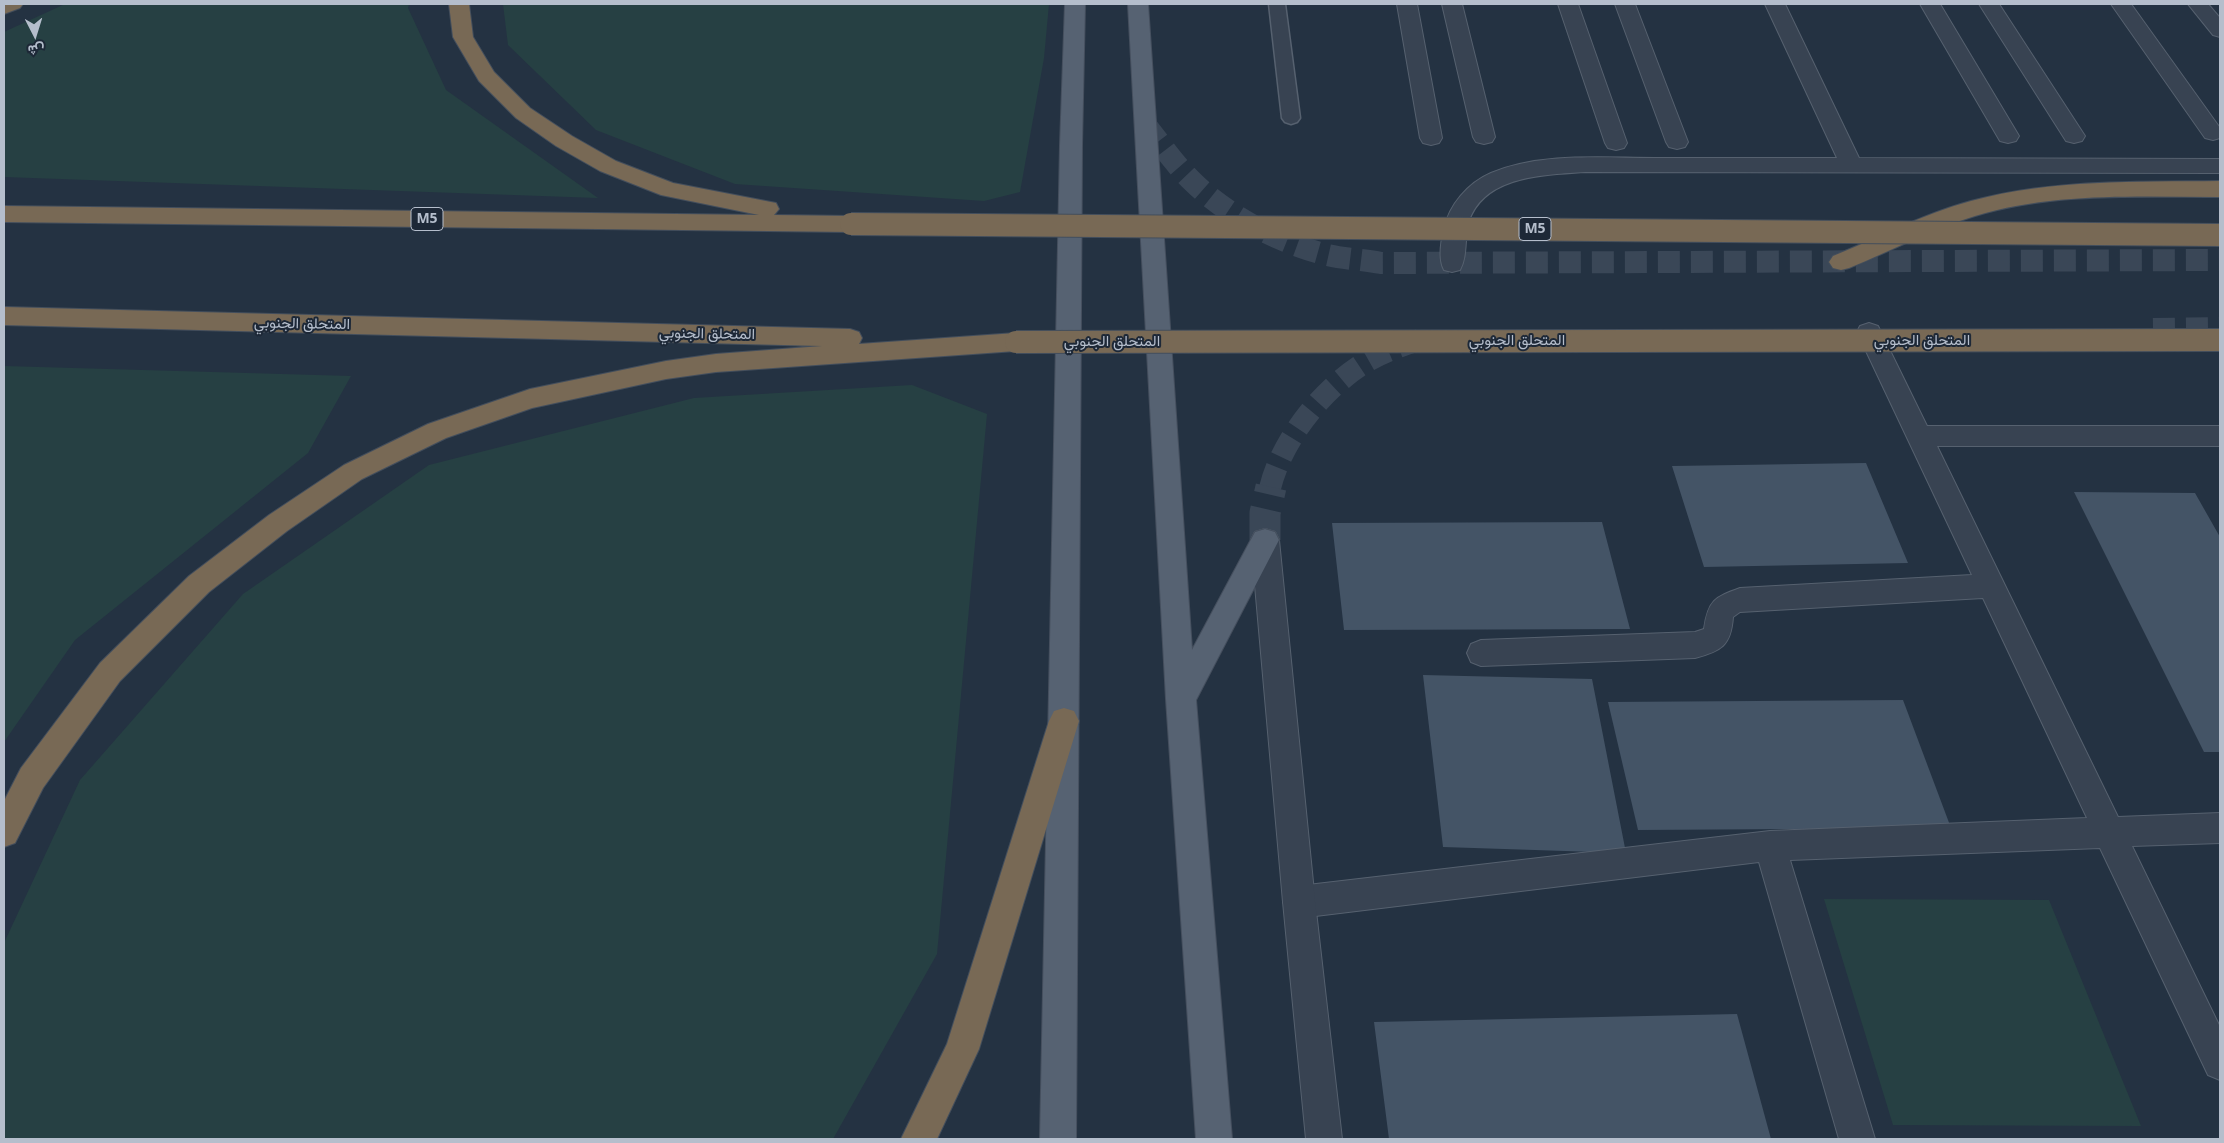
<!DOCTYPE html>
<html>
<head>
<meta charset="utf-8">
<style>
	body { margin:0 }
	#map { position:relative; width:2224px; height:1143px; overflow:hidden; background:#243242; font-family:"Noto Sans",Vazirmatn,sans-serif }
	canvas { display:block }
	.frame { position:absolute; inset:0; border:5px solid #b5becc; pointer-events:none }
	.north { position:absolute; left:10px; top:10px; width:50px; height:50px; -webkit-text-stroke:4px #1d2837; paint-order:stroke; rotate:175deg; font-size:14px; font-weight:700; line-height:20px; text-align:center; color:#b5becc }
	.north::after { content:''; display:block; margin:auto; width:18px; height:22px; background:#b5becc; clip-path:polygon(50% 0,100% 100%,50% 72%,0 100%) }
</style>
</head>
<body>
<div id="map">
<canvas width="2224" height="1143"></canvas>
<div class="frame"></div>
<div class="north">ش</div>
</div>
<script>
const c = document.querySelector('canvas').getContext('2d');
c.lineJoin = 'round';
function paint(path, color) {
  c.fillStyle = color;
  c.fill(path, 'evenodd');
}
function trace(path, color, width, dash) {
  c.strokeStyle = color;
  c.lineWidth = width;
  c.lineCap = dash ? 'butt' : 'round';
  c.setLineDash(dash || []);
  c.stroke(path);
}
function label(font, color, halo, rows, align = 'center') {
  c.font = font + ' "Noto Sans",Vazirmatn,sans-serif';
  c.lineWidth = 4;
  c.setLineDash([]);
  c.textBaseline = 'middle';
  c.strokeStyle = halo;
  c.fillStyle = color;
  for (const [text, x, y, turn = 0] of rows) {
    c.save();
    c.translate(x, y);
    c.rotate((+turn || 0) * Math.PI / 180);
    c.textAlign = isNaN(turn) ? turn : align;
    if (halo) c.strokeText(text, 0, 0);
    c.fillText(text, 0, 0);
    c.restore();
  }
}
const green = new Path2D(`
	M65 4H409L408 8 446 90 598 198 4 177V32Z
	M503 4H1049L1044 58 1020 192 984 201 735 184 596 130 508 45Z
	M4 366 351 376 308 453 75 640 4 742Z
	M912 385 987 414 937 954 833 1139H4V943L80 780 243 594 429 465 694 398Z
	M1824 899 2049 900 2141 1126 1893 1125Z`);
const building = new Path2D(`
	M1866 463 1908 563 1704 567 1672 466Z
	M2074 492 2195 493 2220 537V752H2204Z
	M1602 522 1630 629 1344 630 1332 523Z
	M1423 675 1592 679 1626 853 1443 847Z
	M1903 700 1951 828 1638 830 1608 702Z
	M1737 1014 1771 1139H1389L1374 1022Z`);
const primaryTunnelFar1 = new Path2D(`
	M1145 124C1161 144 1175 165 1194 183 1227 215 1276 241 1320 253 1340 259 1361 259 1381 263L2220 260
	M2153 329 2220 328
	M1270 488C1282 439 1323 388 1366 362 1383 352 1400 346 1419 340`);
const primaryTunnel = new Path2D(`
	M1265 540V513L1271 487`);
const service = new Path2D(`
	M1269 4H1285L1300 118 1297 122 1291 124 1285 122 1282 118Z`);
const minor = new Path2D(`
	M1397 4H1417L1442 138 1439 143 1431 145 1423 143 1420 138Z
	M1442 4H1462L1495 137 1492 142 1484 144 1476 142 1473 137Z
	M1558 4H1578L1627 143 1624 148 1616 150 1608 148 1605 143Z
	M1615 4H1635L1688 142 1685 147 1677 149 1669 147 1666 142Z
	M1765 4H1785L1859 158 2220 159V173L1585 172C1545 175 1485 175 1469 221 1464 237 1468 256 1460 270L1452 272 1444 270C1438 259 1441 241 1444 229 1449 205 1468 183 1491 173 1541 152 1602 158 1655 158 1716 158 1776 158 1837 158Z
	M1920 4H1940L2019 136 2016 141 2008 143 2000 141Z
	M1979 4H1999L2085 136 2082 141 2074 143 2066 141Z
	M2111 4H2131L2220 128V138L2213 140 2205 138Z
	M2188 4H2208L2220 18V37L2213 35Z
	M1869 323 1878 326 1927 426H2220V446H1937L2118 817 2220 813V843L2132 846 2220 1027V1080L2208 1075 2100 848 1790 860 1875 1139H1839L1759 862 1299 918 1288 913 1283 902 1288 891 1299 886 1770 831 2087 818 1983 598 1740 612 1733 617C1731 646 1721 651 1695 658L1481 666 1471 662 1467 653 1471 644 1481 640 1695 632 1704 629C1708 600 1715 597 1740 588L1972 575 1857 332 1860 326Z`);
const tertiary = new Path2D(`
	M1265 529 1275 532 1279 540 1315 902 1342 1139H1306L1283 902 1251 540 1255 532Z`);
const primary = new Path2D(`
	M1065 4H1085L1082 145 1076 1139H1040L1060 145Z
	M1128 4H1148L1192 650 1255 532 1265 529 1275 532 1279 540 1196 700 1232 1139H1196L1166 699Z`);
const motorway = new Path2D(`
	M4 4H23L20 8 4 14Z
	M449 4H469L473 37 494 72 530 108 572 136 616 161 673 183 776 203 779 209 774 215 851 216 859 218 862 224 859 230 851 232 4 222V206L759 215 661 195 600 171 556 146 516 118 479 81 453 37Z
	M2220 181V197C2139 197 2054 192 1975 216 1932 229 1891 251 1849 268L1841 270 1833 268 1829 262 1833 256C1878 238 1923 214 1971 201 2052 179 2136 182 2220 181Z
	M4 307 850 329 859 332 862 338 859 344 1016 333 1025 336 1028 342 1025 348 1016 351 716 372 666 379 532 408 446 438 362 479 287 531 209 592 120 681 43 788 15 843 4 847V801L21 768 100 663 189 576 269 515 344 465 428 424 530 389 666 361 716 354 822 346 4 325Z
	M1064 708 1074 711 1079 721 979 1049 937 1139H901L947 1044 1049 721 1054 711Z`);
const motorwayBridge = new Path2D(`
	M851 224 2220 235
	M1016 342 2220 340`);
const shields = [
	[427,219,32],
	[1535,229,32]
];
const shieldNames = [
	["M5",427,219],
	["M5",1535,229]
];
const streetNames = [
	["المتحلق الجنوبي",302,324,1],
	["المتحلق الجنوبي",707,334,1],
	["المتحلق الجنوبي",1517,341],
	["المتحلق الجنوبي",1922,341],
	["المتحلق الجنوبي",1112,342]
];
paint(green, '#264043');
paint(building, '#445466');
trace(primaryTunnelFar1, '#3a4757', 22, [22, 11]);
trace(primaryTunnel, '#3a4757', 31, [31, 15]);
trace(service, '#56616f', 3);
trace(minor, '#56616f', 2);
trace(tertiary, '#56616f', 2);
trace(primary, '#454f5e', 2);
trace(motorway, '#434e5c', 2);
paint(service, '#384352');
paint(minor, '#384352');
paint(tertiary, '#384352');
paint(primary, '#566272');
paint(motorway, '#786955');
trace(motorwayBridge, '#434e5c', 24, []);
trace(motorwayBridge, '#786955', 22);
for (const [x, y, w] of shields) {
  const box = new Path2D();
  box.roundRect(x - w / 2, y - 11.5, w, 23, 4);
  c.fillStyle = '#1d2837';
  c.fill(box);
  trace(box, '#b5becc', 1);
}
label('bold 14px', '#b5becc', null, shieldNames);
label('15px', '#b5becc', '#1d2837', streetNames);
</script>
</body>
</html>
